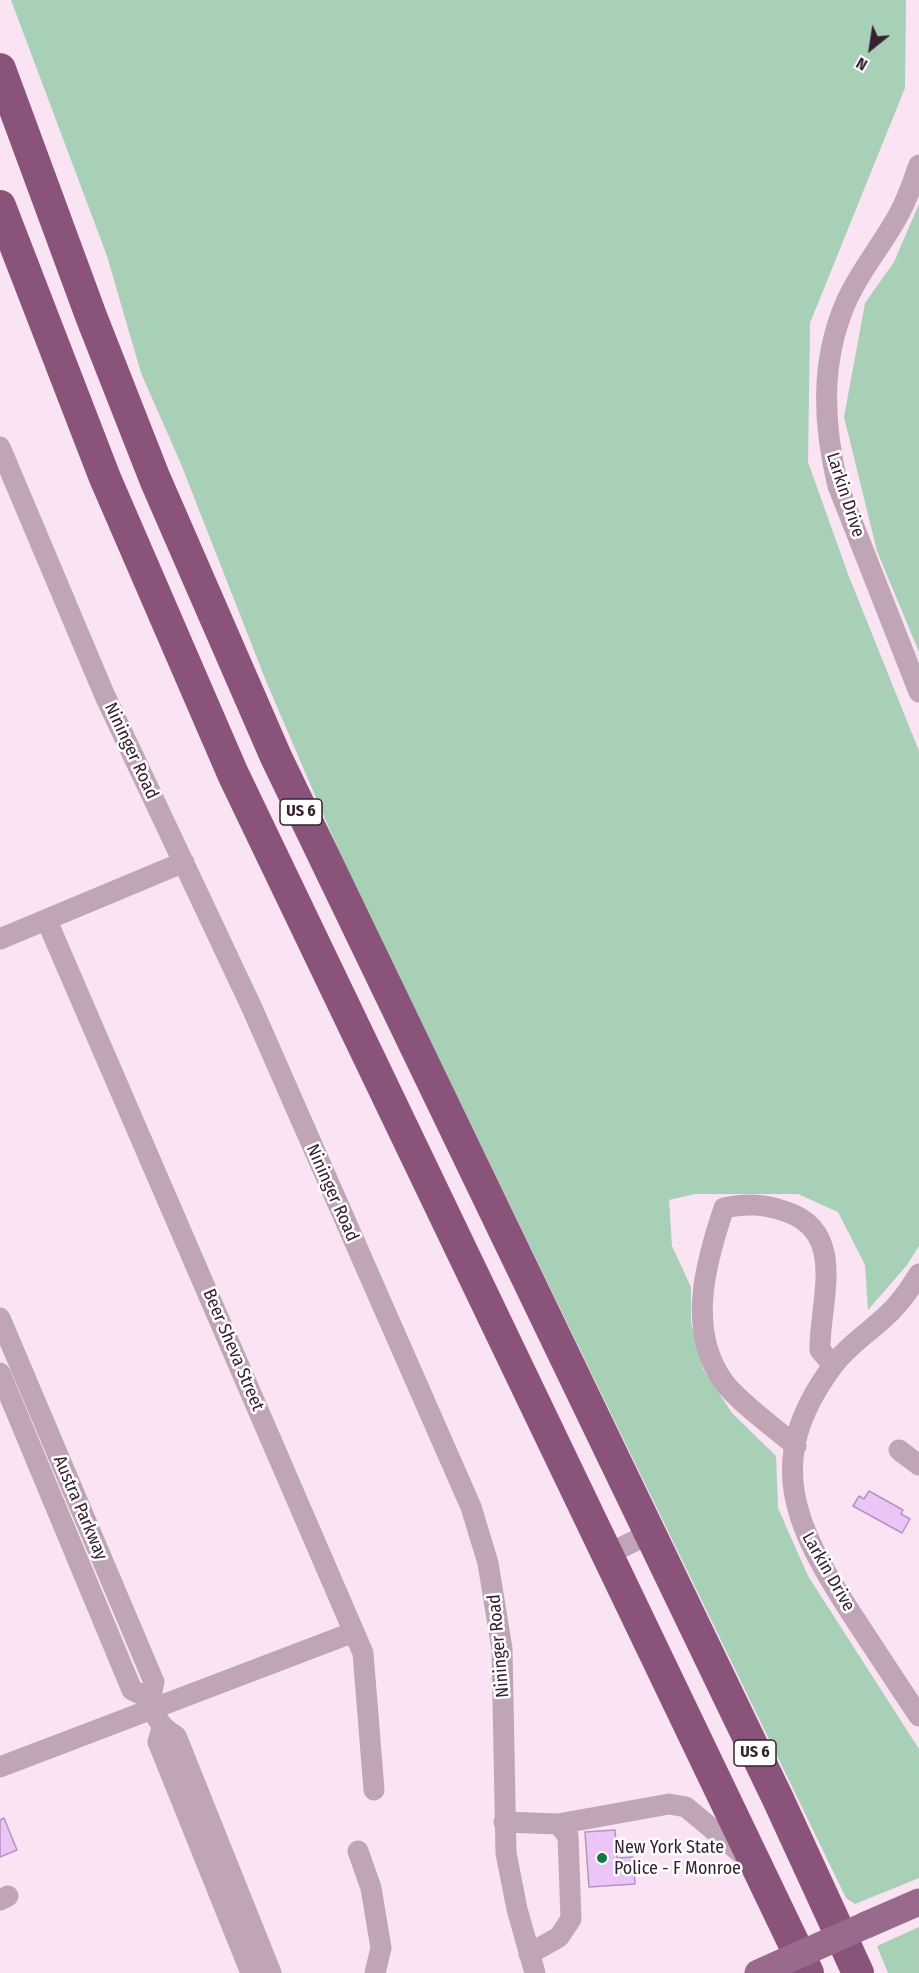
<!DOCTYPE html>
<html>
<head>
<meta charset="utf-8">
<style>
	body { margin:0 }
	#map { position:relative; width:919px; height:1973px; overflow:hidden; background:#fae3f2; font-family:"Fira Sans Condensed",sans-serif }
	canvas { display:block }
	.north { position:absolute; left:841px; top:18px; width:60px; height:60px; -webkit-text-stroke:4px #fff; paint-order:stroke; rotate:210deg; font-size:16px; font-weight:700; line-height:24px; text-align:center; color:#35212f }
	.north::after { content:''; display:block; margin:auto; width:21px; height:27px; background:#35212f; clip-path:polygon(50% 0,100% 100%,50% 72%,0 100%) }
</style>
</head>
<body>
<div id="map">
<canvas width="919" height="1973"></canvas>
<div class="north">N</div>
</div>
<script>
const c = document.querySelector('canvas').getContext('2d');
c.lineJoin = 'round';
function paint(path, color) {
  c.fillStyle = color;
  c.fill(path, 'evenodd');
}
function trace(path, color, width, dash) {
  c.strokeStyle = color;
  c.lineWidth = width;
  c.lineCap = dash ? 'butt' : 'round';
  c.setLineDash(dash || []);
  c.stroke(path);
}
function label(font, color, halo, rows, align = 'center') {
  c.font = font + ' "Fira Sans Condensed",sans-serif';
  c.lineWidth = 5;
  c.setLineDash([]);
  c.textBaseline = 'middle';
  c.strokeStyle = halo;
  c.fillStyle = color;
  for (const [text, x, y, turn = 0] of rows) {
    c.save();
    c.translate(x, y);
    c.rotate((+turn || 0) * Math.PI / 180);
    c.textAlign = isNaN(turn) ? turn : align;
    if (halo) c.strokeText(text, 0, 0);
    c.fillText(text, 0, 0);
    c.restore();
  }
}
const green = new Path2D(`
	M11 0H906L905 88 810 323 808 462 848 574 919 751V1246L907 1265 868 1310 865 1265 838 1212 798 1194H695L669 1200 672 1246 691 1287V1323L703 1369 732 1413 776 1456 778 1508 808 1576 919 1749V1878L855 1904 846 1898 344 863 266 681 181 464 141 373 107 256Z
	M919 204V652L877 551 844 417 865 303 894 262Z
	M919 1927V1973H888L877 1946Z`);
const building = new Path2D(`
	M869 1491 903 1510 901 1514 910 1519 902 1533 853 1506 859 1496 864 1499Z
	M4 1818 17 1850 0 1857V1820Z
	M615 1830 617 1858 633 1857 635 1884 589 1887 585 1832Z`);
const minor = new Path2D(`
	M919 165C913 181 908 197 900 212 884 243 860 270 846 302 820 362 823 424 838 486L919 692
	M0 447 105 696 252 1008 471 1507 488 1563 502 1649 506 1853 517 1909 535 1973
	M47 921 363 1653 374 1790
	M0 939 184 862
	M919 1274C910 1289 899 1305 885 1317 868 1333 846 1347 832 1367 763 1461 794 1525 851 1613 874 1648 896 1682 919 1716
	M0 1318 154 1682C147 1705 155 1724 176 1736L271 1973
	M0 1373 132 1690 149 1698
	M796 1446C777 1430 736 1400 723 1381 687 1330 705 1264 724 1208 747 1203 765 1204 787 1212 848 1233 819 1303 820 1350L833 1365
	M899 1450 919 1465
	M608 1554 649 1534
	M162 1728 158 1742 251 1973
	M0 1767 354 1632
	M504 1822 558 1824 568 1836 571 1919 559 1937 529 1954
	M558 1824 669 1804 686 1807 749 1860
	M358 1851 371 1888 381 1948 375 1973
	M0 1900 8 1896`);
const major = new Path2D(`
	M866 1925 919 1902`);
const highway = new Path2D(`
	M0 69 91 316 155 479 276 757 778 1799 858 1973
	M0 206 105 478 233 774 808 1973`);
const majorBridge = new Path2D(`
	M758 1973 866 1925`);
const markers = [
	[602,1858,6,"#14744a"]
];
const shields = [
	[301,812,42],
	[755,1753,42]
];
const shieldNames = [
	["US 6",301,812],
	["US 6",755,1753]
];
const streetNames = [
	["Larkin Drive",845,495,72],
	["Nininger Road",131,751,65],
	["Nininger Road",332,1193,66],
	["Beer Sheva Street",233,1350,67],
	["Austra Parkway",80,1508,67],
	["Larkin Drive",828,1572,60],
	["Nininger Road",499,1646,-95]
];
const poiNames = [
	["New York State",614,1848],
	["Police - F Monroe",614,1869]
];
paint(green, '#a7d0b7');
paint(building, '#ebc5f6');
trace(building, '#b792c2', 1.5);
trace(minor, '#c0a5b7', 21);
trace(major, '#996a8b', 27);
trace(highway, '#8a547a', 32);
trace(majorBridge, '#996a8b', 27);
for (const [x, y, r, color] of markers) {
  const dot = new Path2D();
  dot.arc(x, y, r, 0, 2 * Math.PI);
  c.fillStyle = color;
  c.fill(dot);
  trace(dot, '#fff', 2);
}
for (const [x, y, w] of shields) {
  const box = new Path2D();
  box.roundRect(x - w / 2, y - 13, w, 26, 4.5);
  c.fillStyle = '#fff';
  c.fill(box);
  trace(box, '#35212f', 1.5);
}
label('bold 16px', '#35212f', null, shieldNames);
label('18px', '#35212f', '#fff', streetNames);
label('18px', '#35212f', '#fff', poiNames, 'left');
</script>
</body>
</html>
